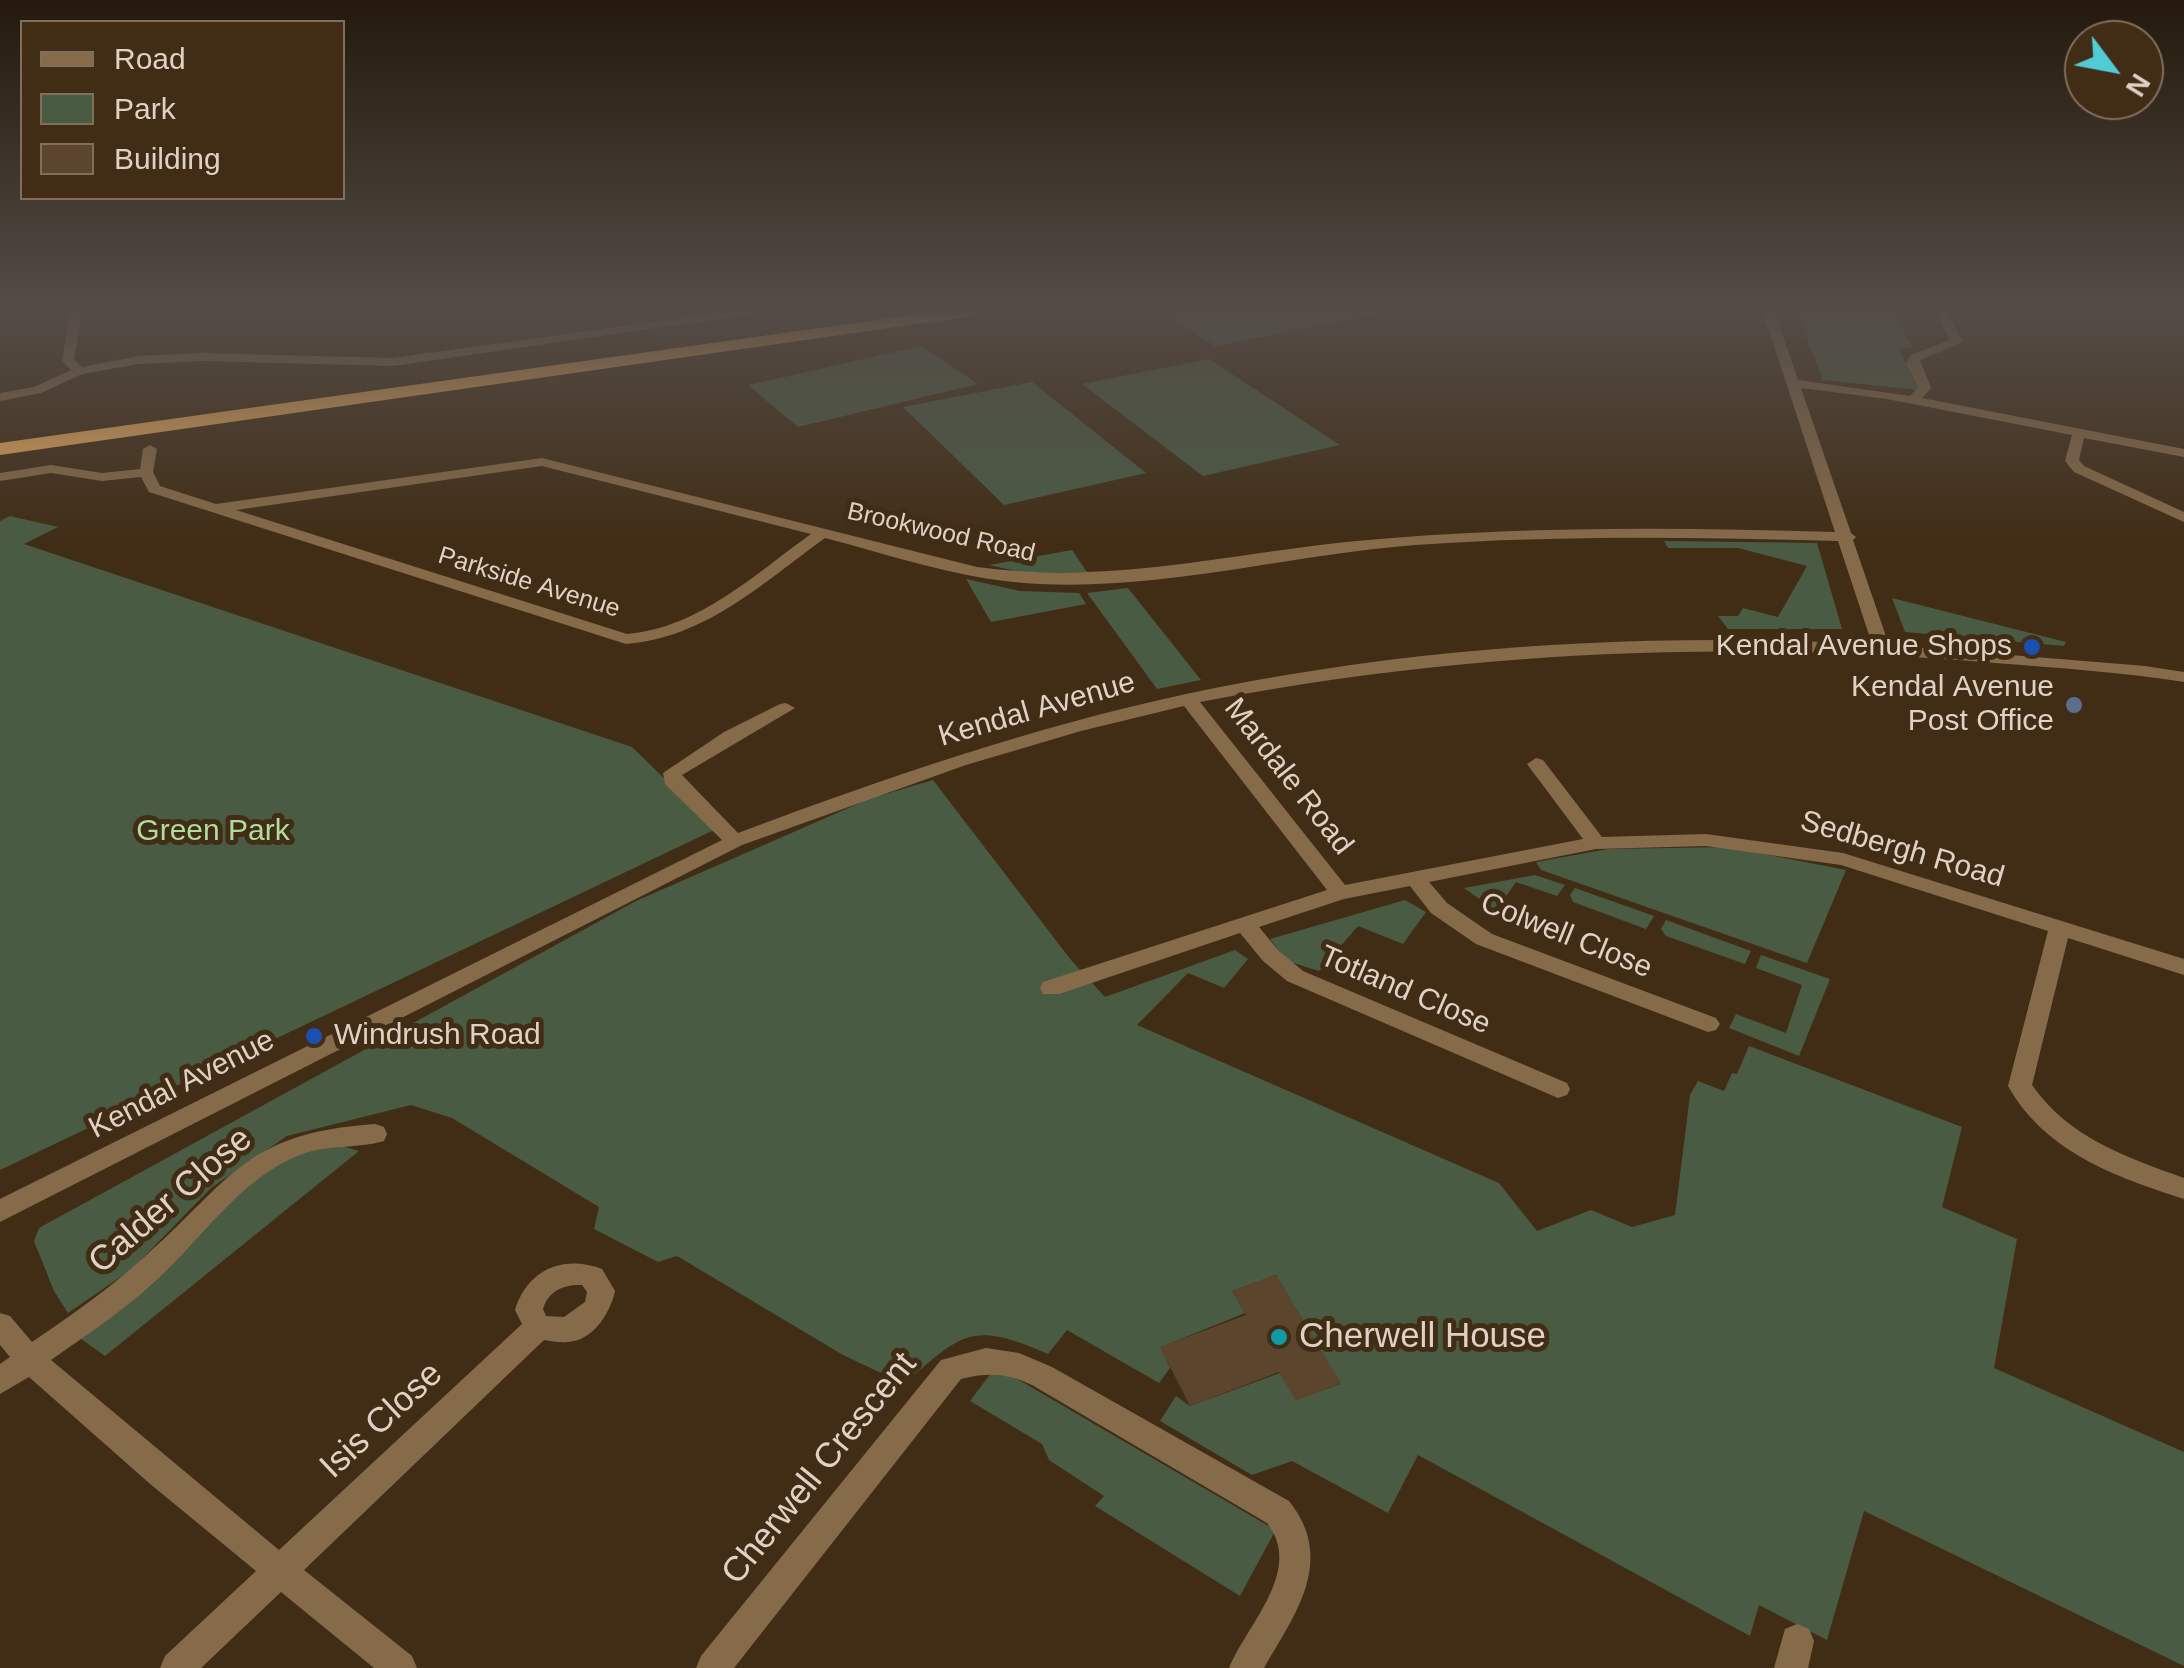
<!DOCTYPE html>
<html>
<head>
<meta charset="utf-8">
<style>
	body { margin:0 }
	#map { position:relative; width:2184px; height:1668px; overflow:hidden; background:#412d16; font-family:Arial,sans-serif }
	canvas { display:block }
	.legend { position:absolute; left:20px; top:20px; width:325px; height:180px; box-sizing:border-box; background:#412d16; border:2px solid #806f5c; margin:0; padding:12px 18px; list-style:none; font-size:30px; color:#dfd2c4 }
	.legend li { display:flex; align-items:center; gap:20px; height:50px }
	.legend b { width:50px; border:2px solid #806f5c }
	.north { position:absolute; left:2064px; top:20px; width:100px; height:100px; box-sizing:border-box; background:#412d16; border:2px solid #806f5c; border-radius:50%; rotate:122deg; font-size:28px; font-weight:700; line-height:40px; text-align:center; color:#dfd2c4 }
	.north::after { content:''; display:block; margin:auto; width:35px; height:45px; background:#51ccd4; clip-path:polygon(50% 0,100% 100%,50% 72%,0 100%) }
</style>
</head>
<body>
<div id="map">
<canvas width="2184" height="1668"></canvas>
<ul class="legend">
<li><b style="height:12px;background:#866b4a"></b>Road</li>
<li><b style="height:28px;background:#495b43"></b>Park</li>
<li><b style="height:28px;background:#5b452d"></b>Building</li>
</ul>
<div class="north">N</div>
</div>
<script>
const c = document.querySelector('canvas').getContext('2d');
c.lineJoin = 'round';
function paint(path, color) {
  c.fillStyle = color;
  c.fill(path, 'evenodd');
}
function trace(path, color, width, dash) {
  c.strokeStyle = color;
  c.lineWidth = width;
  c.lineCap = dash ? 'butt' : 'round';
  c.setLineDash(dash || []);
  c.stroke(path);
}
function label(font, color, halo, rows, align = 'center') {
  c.font = font + ' Arial,sans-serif';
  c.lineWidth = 10;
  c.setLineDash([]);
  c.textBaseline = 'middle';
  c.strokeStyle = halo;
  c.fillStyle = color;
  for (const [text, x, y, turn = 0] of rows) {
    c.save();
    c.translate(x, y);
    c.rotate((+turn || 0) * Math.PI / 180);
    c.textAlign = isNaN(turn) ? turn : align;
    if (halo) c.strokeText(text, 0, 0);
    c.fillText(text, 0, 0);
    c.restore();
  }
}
const green = new Path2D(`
	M1161 312H1390L1215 346Z
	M1797 312H1893L1912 347 1899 349 1919 390 1823 380Z
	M922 346 978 384 798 427 748 385Z
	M1209 359 1340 445 1203 476 1082 384Z
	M1032 382 1146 473 1004 505 903 407Z
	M10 516 58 527 24 544 632 747 716 829 0 1170V521Z
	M1664 541 1817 543 1842 629H1728L1718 616H1738L1743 608 1778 617 1807 566 1738 548H1668Z
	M1072 550 1087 572H1020L989 565Z
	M966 579 1020 591 1079 593 1086 604 991 622Z
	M1128 588 1201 680 1157 689 1087 593Z
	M1892 598 2066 642 2064 646 1905 632Z
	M933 780 1071 960 1105 997 1235 950 1248 959 1224 988 1188 973 1137 1025 1499 1183 1537 1231 1591 1210 1632 1227 1675 1215 1690 1095 1698 1081 1724 1091 1732 1073 1737 1074 1749 1046 1962 1127 1942 1207 2017 1239 1994 1368 2184 1452V1666L1864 1511 1827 1640 1759 1605 1750 1636 1418 1455 1388 1513 1292 1461 1252 1475 1160 1421 1176 1396 1190 1406 1280 1373 1296 1400 1340 1384 1276 1275 1232 1291 1245 1313 1161 1347 1170 1368 1159 1383 1067 1330 1048 1354C972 1321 963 1332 904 1384L843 1355 677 1256 658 1262 594 1229 599 1207 452 1118 411 1105 287 1136 211 1188 132 1269 68 1313 54 1291 34 1241 39 1228 636 901 869 799Z
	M1728 847 1846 870 1807 963 1541 870 1536 862 1608 849Z
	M1535 875 1565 885 1557 896 1516 882 1496 911 1464 888Z
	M1575 888 1654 916 1646 929 1573 902 1570 895Z
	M1405 900 1426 912 1403 944 1358 926 1319 971 1287 961 1270 939Z
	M1666 920 1751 951 1745 964 1666 936 1661 929Z
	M1761 955 1830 979 1799 1056 1729 1028 1736 1014 1786 1033 1802 985 1756 968Z
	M335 1144 359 1151 105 1356 77 1336 240 1187 285 1158Z
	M991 1373H1007L1272 1528 1274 1533 1240 1596 1095 1506 1104 1496 1049 1460 1042 1444 970 1401Z`);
const building = new Path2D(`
	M1276 1275 1341 1383 1296 1401 1279 1372 1190 1406 1160 1347 1246 1315 1232 1291Z`);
const minor = new Path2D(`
	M70 312H82L74 360 82 367 139 356 202 353 393 358 723 312H753L747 315 393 366 202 361 139 364 82 374 41 393 0 401V393L34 387 71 370 62 361Z
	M1763 312H1775L1798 380 1910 396 1918 387 1906 363 1911 355 1950 340 1935 312H1947L1963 342 1920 360 1931 388 1922 398 2184 449V457L2084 438 2079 460 2084 466 2184 512V522L2074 472 2065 461 2072 435 1887 399 1801 388 1851 533 1856 537 1853 540 1889 645 2145 666 2184 672V682C2121 672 2058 668 1995 663 1723 640 1468 651 1200 702L1345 885 1583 839 1527 764 1536 758 1543 760 1602 837 1706 834 1843 853 2184 959V975L2068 938 2032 1085C2069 1138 2126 1157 2184 1178V1199C2116 1177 2045 1152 2008 1086L2048 931 1841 865 1706 846 1596 849 1429 882 1447 903 1492 934 1716 1018 1720 1024 1716 1030 1708 1032 1476 944 1431 913 1410 886 1344 899 1259 927 1279 951 1303 971 1567 1083 1570 1089 1567 1095 1558 1098 1287 981 1263 961 1240 933 1059 994H1043L1040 988 1043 982 1327 890 1184 706 1081 731 966 765 742 845 0 1222V1199L722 840 665 784 663 773 724 732 780 704 786 703 795 708 682 775 738 833C885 778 1033 727 1186 694 1411 646 1643 632 1872 644L1838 541C1697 537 1556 535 1415 545 1286 555 1153 593 1024 583 957 578 890 555 825 538 763 583 705 638 626 644L149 492 141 477 102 481 51 473 0 481V473L51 465 102 473 140 469 143 449 150 445 157 449 153 472 160 486 216 504 542 458 977 567C1111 585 1225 554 1356 541 1515 526 1675 527 1835 532ZM542 466 811 534C755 574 699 628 627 634L236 510Z
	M375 1124 384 1127 387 1134 384 1141C357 1149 328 1144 300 1155 245 1176 208 1230 167 1270 132 1305 91 1332 51 1360L279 1550 522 1324 515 1310C527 1270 563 1254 602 1269L615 1291C610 1313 594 1340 568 1342 561 1343 551 1341 544 1340L304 1570 412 1656 417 1668H374L281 1592 201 1668H160L165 1656 256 1571 149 1483 29 1377 0 1394V1364L10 1357 0 1345V1313L10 1316 32 1342C70 1316 108 1290 143 1258 232 1180 243 1133 375 1124ZM582 1285 587 1292 585 1302 564 1317 546 1316 543 1309C548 1291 564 1284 582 1285Z
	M986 1348 1019 1353 1052 1367 1289 1501C1336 1560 1296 1613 1264 1668H1229C1248 1623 1304 1570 1267 1523L1032 1385C1008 1373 987 1372 961 1379L734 1668H696L701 1656 941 1360Z
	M1797 1624 1809 1629 1814 1641 1808 1668H1774L1785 1629Z`);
const trunk = new Path2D(`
	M933 312H974L966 317 0 455V443Z`);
const markers = [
	[2032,647,10,"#1a4fb4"],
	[2074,705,10,"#5c6f8a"],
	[314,1036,10,"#1a4fb4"],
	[1279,1337,10,"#0f9aa8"]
];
const farStreetnames = [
	["Brookwood Road",941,533,13],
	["Parkside Avenue",529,583,17]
];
const poiNames = [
	["Kendal Avenue Shops",2012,647],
	["Kendal Avenue",2054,688],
	["Post Office",2054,722],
	["Windrush Road",334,1036,"left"]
];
const streetNames = [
	["Kendal Avenue",1037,710,-16],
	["Mardale Road",1288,777,52],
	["Sedbergh Road",1902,850,16],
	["Colwell Close",1566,936,22],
	["Totland Close",1405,991,23],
	["Kendal Avenue",182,1085,-27]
];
const parkNames = [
	["Green Park",213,832]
];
const nearStreetnames = [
	["Calder Close",171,1201,-41],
	["Isis Close",382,1421,-43],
	["Cherwell Crescent",820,1469,-51]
];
const nearPoinames = [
	["Cherwell House",1299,1337]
];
paint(green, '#495b43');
paint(building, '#5b452d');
paint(minor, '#866b4a');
paint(trunk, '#eaac5d');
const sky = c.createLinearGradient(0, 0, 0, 545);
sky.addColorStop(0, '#24190c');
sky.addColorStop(0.57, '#544c47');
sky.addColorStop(1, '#544c4700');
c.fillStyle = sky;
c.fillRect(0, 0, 2184, 545);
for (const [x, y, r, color] of markers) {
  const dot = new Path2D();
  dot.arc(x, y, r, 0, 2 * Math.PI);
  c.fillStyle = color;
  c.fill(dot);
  trace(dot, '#412d16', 4);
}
label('25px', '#dfd2c4', '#412d16', farStreetnames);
label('30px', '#dfd2c4', '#412d16', poiNames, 'right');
label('30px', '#dfd2c4', '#412d16', streetNames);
label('30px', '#aedd9c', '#412d16', parkNames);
label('35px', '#dfd2c4', '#412d16', nearStreetnames);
label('35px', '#dfd2c4', '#412d16', nearPoinames, 'left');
</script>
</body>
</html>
